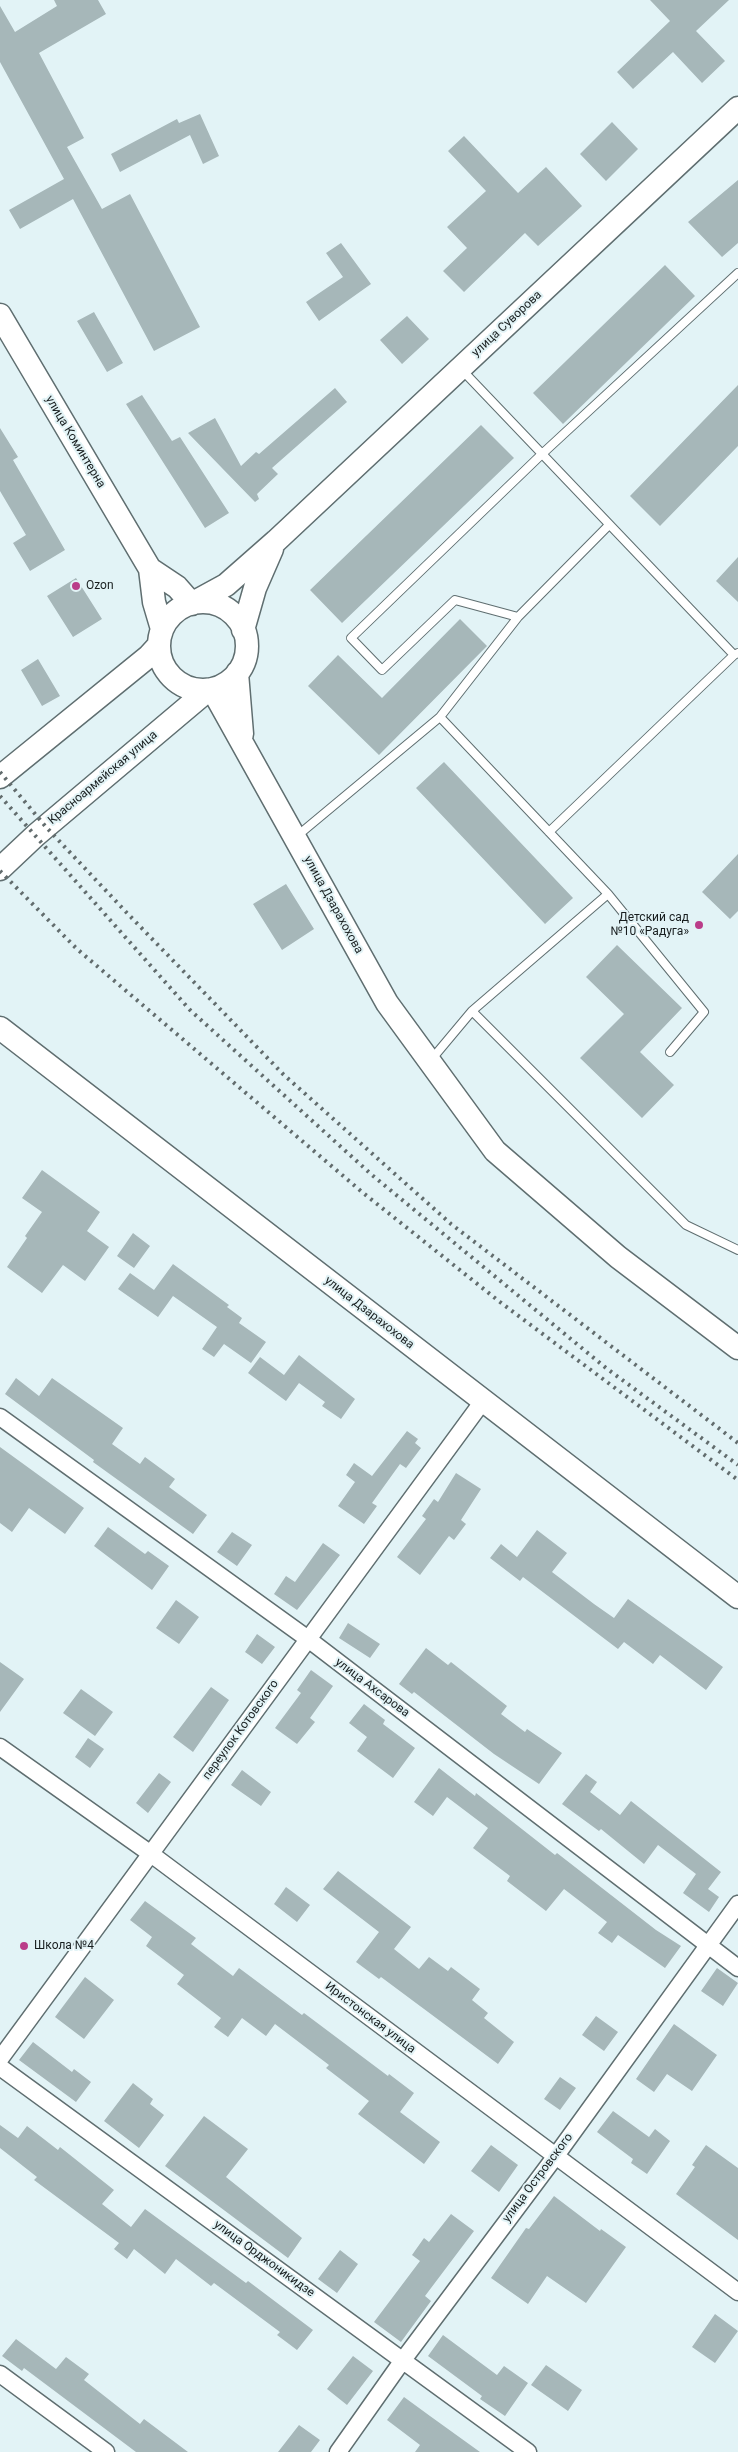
<!DOCTYPE html>
<html>
<head>
<meta charset="utf-8">
<style>
	body { margin:0 }
	canvas { display:block; background:#e2f3f6 }
</style>
</head>
<body>
<canvas width="738" height="2452"></canvas>
<script>
const c = document.querySelector('canvas').getContext('2d');
c.lineJoin = 'round';
function paint(path, color) {
  c.fillStyle = color;
  c.fill(path, 'evenodd');
}
function trace(path, color, width, dash) {
  c.strokeStyle = color;
  c.lineWidth = width;
  c.lineCap = dash ? 'butt' : 'round';
  c.setLineDash(dash || []);
  c.stroke(path);
}
function label(font, color, halo, rows, align = 'center') {
  c.font = font + ' Roboto,sans-serif';
  c.lineWidth = 4;
  c.setLineDash([]);
  c.textBaseline = 'middle';
  c.strokeStyle = halo;
  c.fillStyle = color;
  for (const [text, x, y, turn = 0] of rows) {
    c.save();
    c.translate(x, y);
    c.rotate((+turn || 0) * Math.PI / 180);
    c.textAlign = isNaN(turn) ? turn : align;
    if (halo) c.strokeText(text, 0, 0);
    c.fillText(text, 0, 0);
    c.restore();
  }
}
const building = new Path2D(`
	M54 0H98L106 14 39 53 84 138 67 147 102 209 130 194 200 327 154 351 73 199 20 229 9 210 64 179 0 62V6L15 32 57 6Z
	M650 0H729L696 31 725 61 702 83 673 52 633 89 617 72 670 21Z
	M200 114 219 156 203 164 190 135 120 172 111 154 177 119 179 123Z
	M612 122 638 149 606 181 580 154Z
	M464 136 518 193 546 167 582 206 538 246 525 233 464 292 443 271 467 248 447 227 486 191 448 151Z
	M738 180V243L722 257 688 222Z
	M341 243 371 284 319 321 306 302 343 277 326 253Z
	M665 265 695 296 563 424 533 393Z
	M94 312 123 363 107 372 77 321Z
	M407 316 429 339 402 364 380 340Z
	M738 385V446L660 526 630 496Z
	M335 388 347 402 272 468 278 474 257 494 259 499 255 502 188 433 215 418 241 466 256 452 259 454Z
	M142 395 172 441 180 437 229 513 205 528 126 404Z
	M481 425 514 458 342 623 310 590Z
	M0 428 18 457 13 460 65 550 30 571 13 543 26 535 0 491Z
	M738 557V602L716 581Z
	M76 578 102 619 73 637 47 596Z
	M460 619 487 646 379 755 308 686 338 655 382 698Z
	M38 659 60 696 42 706 21 670Z
	M444 762 573 898 545 924 416 788Z
	M738 854V911L730 919 702 892Z
	M286 884 314 929 282 950 253 904Z
	M617 945 682 1008 640 1052 674 1085 642 1118 580 1058 624 1014 586 977Z
	M42 1170 100 1212 87 1231 109 1247 85 1281 63 1265 42 1293 7 1267 27 1238 25 1236 42 1212 22 1198Z
	M133 1233 150 1246 134 1268 117 1256Z
	M173 1264 229 1305 227 1307 242 1318 239 1323 266 1342 251 1363 224 1344 214 1357 202 1349 217 1327 173 1296 158 1317 118 1289 130 1273 154 1290Z
	M299 1355 355 1399 341 1419 322 1406 325 1402 299 1383 286 1401 248 1373 260 1357 284 1375Z
	M16 1378 39 1396 52 1378 123 1428 112 1444 140 1464 145 1457 175 1479 169 1487 207 1515 193 1534 93 1462 94 1460 5 1394Z
	M407 1431 418 1439 415 1443 421 1448 406 1468 400 1464 372 1503 377 1506 364 1524 338 1506 355 1482 346 1475 354 1463 372 1476Z
	M0 1447 84 1508 65 1534 29 1508 12 1532 0 1523Z
	M456 1473 481 1489 461 1520 466 1524 454 1540 449 1536 420 1575 397 1557 426 1519 422 1516 434 1499 438 1502Z
	M108 1527 145 1554 148 1551 169 1566 152 1590 94 1546Z
	M537 1530 567 1553 552 1572 594 1604 614 1618 628 1599 723 1667 706 1690 660 1655 653 1664 624 1642 618 1649 523 1577 520 1581 490 1558 501 1544 517 1557Z
	M232 1532 252 1545 237 1566 217 1552Z
	M323 1543 340 1555 297 1610 274 1594 286 1576 295 1582Z
	M176 1600 199 1617 179 1644 156 1628Z
	M348 1623 380 1644 370 1658 339 1638Z
	M257 1634 275 1647 262 1664 245 1652Z
	M426 1648 448 1665 451 1662 507 1706 501 1714 525 1732 527 1729 562 1753 539 1784 494 1754 414 1692 412 1694 399 1684Z
	M0 1662 24 1679 0 1712Z
	M311 1670 333 1686 310 1718 315 1722 297 1744 275 1728 301 1693 297 1690Z
	M211 1687 229 1700 193 1752 173 1737Z
	M81 1689 113 1712 95 1736 63 1713Z
	M364 1704 385 1720 383 1724 415 1748 393 1778 357 1751 367 1737 349 1723Z
	M88 1738 104 1749 90 1768 75 1757Z
	M439 1768 475 1796 476 1793 555 1855 557 1853 656 1930 681 1946 665 1968 618 1935 612 1943 598 1933 607 1922 564 1889 546 1911 507 1881 510 1876 473 1848 488 1828 447 1797 433 1816 414 1802Z
	M242 1770 271 1792 261 1806 231 1785Z
	M159 1773 171 1782 148 1813 136 1803Z
	M586 1774 597 1782 590 1792 620 1815 631 1801 721 1872 708 1889 719 1897 709 1912 683 1893 696 1874 658 1845 644 1864 601 1829 599 1831 562 1804Z
	M338 1871 411 1927 394 1949 419 1969 429 1957 448 1971 451 1967 480 1989 472 2000 488 2013 484 2018 514 2042 498 2064 381 1977 379 1979 356 1962 379 1932 323 1889Z
	M286 1887 310 1905 297 1922 274 1904Z
	M145 1901 196 1938 191 1944 233 1976 239 1968 302 2015 304 2013 388 2076 389 2074 414 2093 400 2112 440 2142 424 2164 358 2114 369 2101 326 2068 329 2065 275 2024 266 2036 242 2018 228 2037 214 2027 221 2018 177 1984 184 1975 146 1946 152 1937 130 1920Z
	M717 1968 738 1983 723 2006 701 1991Z
	M85 1977 114 2000 84 2039 55 2017Z
	M596 2016 618 2032 604 2051 582 2035Z
	M674 2024 717 2055 692 2091 667 2074 654 2092 636 2079Z
	M33 2042 72 2072 74 2069 91 2082 76 2102 19 2060Z
	M560 2077 576 2088 560 2110 544 2099Z
	M133 2083 153 2099 150 2104 164 2115 139 2148 104 2121Z
	M613 2111 649 2137 655 2129 670 2141 647 2174 631 2163 633 2159 597 2132Z
	M204 2116 248 2149 226 2177 302 2238 288 2258 165 2166Z
	M0 2125 18 2138 27 2126 58 2150 60 2147 114 2190 102 2204 131 2227 145 2209 246 2283 248 2281 313 2330 297 2350 277 2335 280 2332 214 2283 211 2286 176 2259 165 2274 134 2249 127 2259 114 2249 119 2243 34 2180 37 2177 0 2148Z
	M491 2145 518 2165 499 2192 471 2171Z
	M706 2145 738 2168V2240L676 2194 695 2167 692 2165Z
	M554 2196 600 2231 601 2229 626 2247 586 2303 547 2276 528 2304 491 2278 526 2228 529 2229Z
	M451 2214 474 2231 425 2296 431 2301 401 2342 374 2322 420 2261 412 2255 424 2238 429 2242Z
	M340 2250 358 2264 337 2293 318 2279Z
	M715 2314 738 2331 715 2363 692 2347Z
	M443 2335 497 2375 504 2366 528 2383 505 2416 480 2399 482 2396 428 2356Z
	M16 2339 56 2369 66 2357 89 2374 84 2380 140 2424 144 2419 188 2452H136L24 2368 22 2371 2 2356Z
	M353 2356 373 2371 347 2405 327 2389Z
	M546 2365 582 2390 568 2411 531 2385Z
	M404 2397 430 2416 480 2452H415L420 2445 387 2420Z
	M299 2425 320 2440 311 2452H278Z`);
const lane = new Path2D(`
	M462 370 734 655 738 653
	M518 617 609 525
	M440 717 518 617 455 600 382 670 351 638 542 454 738 273
	M549 832 734 655
	M297 836 440 717 608 894
	M472 1011 608 894 704 1012 670 1052
	M431 1060 472 1011 686 1225 738 1250`);
const street = new Path2D(`
	M0 1417 308 1639 738 1968
	M0 1747 151 1854 738 2292
	M0 2059 483 1401
	M0 2067 528 2452
	M0 2374 106 2452
	M338 2452 403 2360 555 2157 738 1904`);
const secondary = new Path2D(`
	M0 315 150 569 154 602 162 629
	M150 569 177 587 192 604
	M159 646a44 44 0 1 1 88 0a44 44 0 1 1-88 0Z
	M193 603 226 585 276 541 738 108
	M243 630 255 588 272 549
	M237 673 242 734
	M212 689 387 1003 495 1151 618 1257 738 1348
	M0 777 149 656 159 645
	M0 869 36 835 208 690
	M0 1028 738 1597`);
const rail = new Path2D(`
	M0 772 46 827 127 913 283 1074 451 1224 738 1443
	M0 796 190 1010 372 1175 606 1368 738 1465
	M0 871 77 949 362 1192 500 1302 738 1480`);
const markers = [
	[76,586,5,"#ba3c89"],
	[699,925,5,"#ba3c89"],
	[24,1946,5,"#ba3c89"]
];
const streetNames = [
	["улица Суворова",507,324,-43],
	["улица Коминтерна",75,442,59],
	["Красноармейская улица",103,778,-40],
	["улица Дзарахохова",333,905,61],
	["улица Дзарахохова",369,1313,38],
	["улица Ахсарова",372,1688,37],
	["переулок Котовского",241,1730,-54],
	["Иристонская улица",370,2018,37],
	["улица Островского",538,2178,-53],
	["улица Орджоникидзе",264,2259,36]
];
const poiNames = [
	["Ozon",86,586],
	["Детский сад",689,918,"right"],
	["№10 «Радуга»",689,932,"right"],
	["Школа №4",34,1946]
];
paint(building, '#a6b7b9');
trace(lane, '#5f6e70', 10);
trace(street, '#5f6e70', 19);
trace(secondary, '#5f6e70', 25);
trace(lane, '#fff', 8);
trace(street, '#fff', 16);
trace(secondary, '#fff', 22);
trace(rail, '#626c6d', 4, [2.5, 5]);
for (const [x, y, r, color] of markers) {
  const dot = new Path2D();
  dot.arc(x, y, r, 0, 2 * Math.PI);
  c.fillStyle = color;
  c.fill(dot);
  trace(dot, '#e2f3f6', 2);
}
label('12px', '#171d1e', '#e2f3f6', streetNames);
label('12px', '#171d1e', '#e2f3f6', poiNames, 'left');
</script>
</body>
</html>
